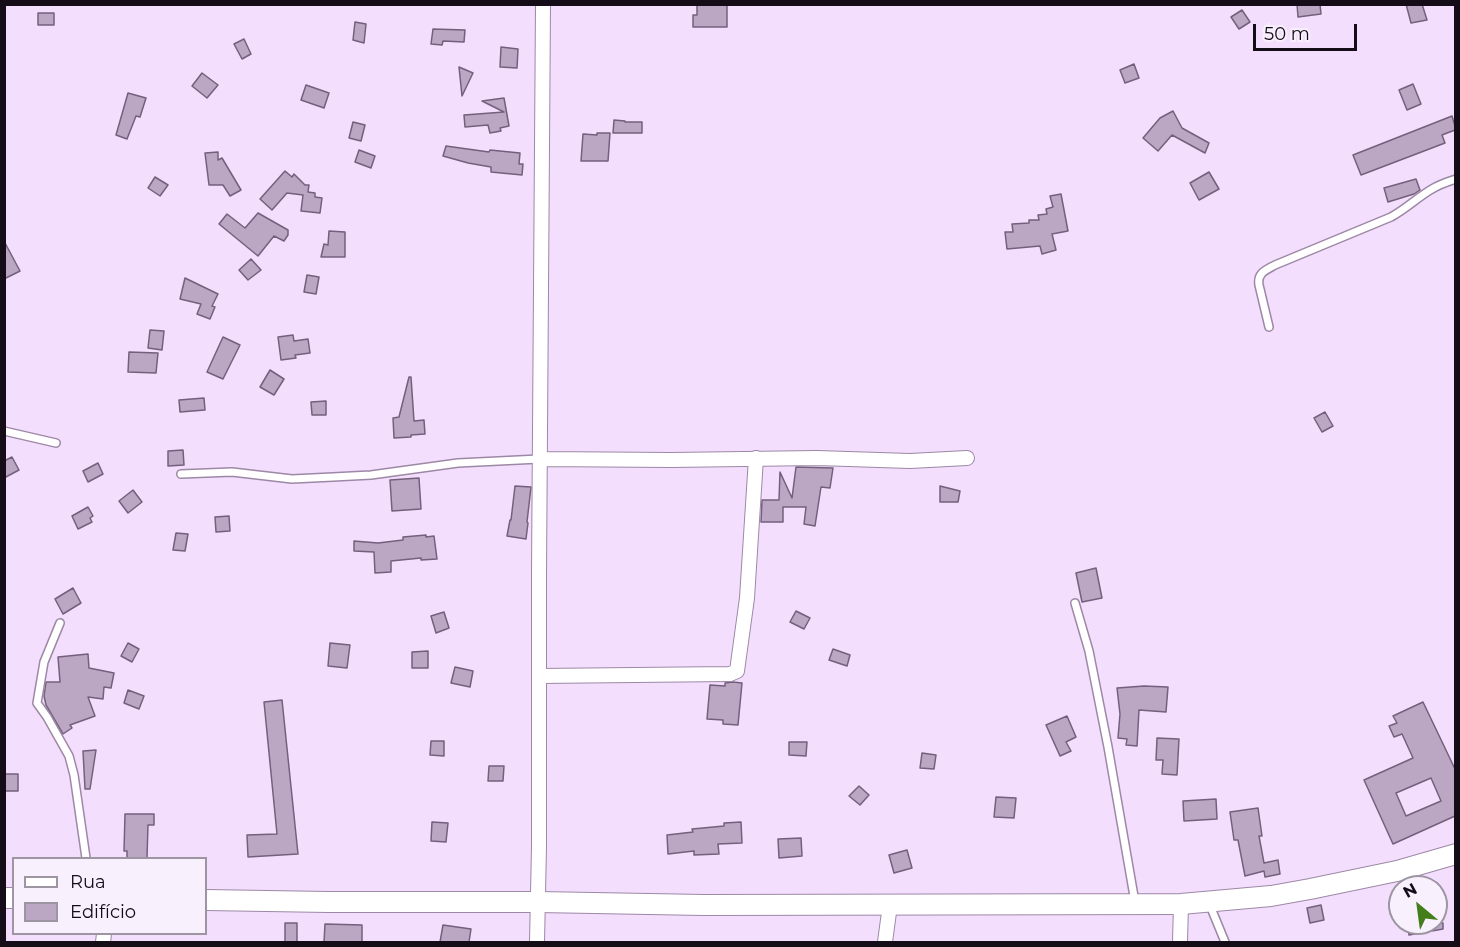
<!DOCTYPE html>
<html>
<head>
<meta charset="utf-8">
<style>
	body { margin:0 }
	#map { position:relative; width:1460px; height:947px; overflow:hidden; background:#f4defe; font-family:Montserrat,sans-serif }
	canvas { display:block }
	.frame { position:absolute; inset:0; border:6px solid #140c17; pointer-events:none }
	.legend { position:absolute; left:12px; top:857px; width:195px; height:78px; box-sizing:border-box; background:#f9f0fd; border:2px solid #9d95a1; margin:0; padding:8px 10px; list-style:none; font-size:18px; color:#140c17 }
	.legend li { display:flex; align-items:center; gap:12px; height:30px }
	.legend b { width:30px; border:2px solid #9d95a1 }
	.north { position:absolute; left:1388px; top:875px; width:60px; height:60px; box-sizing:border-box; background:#f9f0fd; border:2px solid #9d95a1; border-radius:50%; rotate:331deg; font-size:16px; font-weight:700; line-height:24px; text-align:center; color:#140c17 }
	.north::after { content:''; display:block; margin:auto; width:21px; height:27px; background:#437e1a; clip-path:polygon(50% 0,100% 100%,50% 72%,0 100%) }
	.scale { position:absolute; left:1253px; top:24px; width:104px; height:27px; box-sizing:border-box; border:3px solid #140c17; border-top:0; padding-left:8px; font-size:18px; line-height:21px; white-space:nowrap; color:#140c17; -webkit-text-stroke:4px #f9f0fd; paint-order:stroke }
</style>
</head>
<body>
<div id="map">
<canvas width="1460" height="947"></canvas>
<div class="frame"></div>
<ul class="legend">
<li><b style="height:8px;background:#fff"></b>Rua</li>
<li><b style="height:16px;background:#bba6c4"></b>Edifício</li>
</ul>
<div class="north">N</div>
<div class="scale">50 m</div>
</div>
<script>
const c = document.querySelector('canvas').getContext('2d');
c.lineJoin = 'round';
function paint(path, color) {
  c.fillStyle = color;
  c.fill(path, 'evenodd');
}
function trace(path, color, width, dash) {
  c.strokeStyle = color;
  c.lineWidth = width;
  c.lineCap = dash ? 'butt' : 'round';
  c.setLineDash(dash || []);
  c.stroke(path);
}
const building = new Path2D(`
	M697 4H727V27H693V15H697Z
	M1297 4H1320L1321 14 1298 17Z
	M1406 4H1422L1427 20 1411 23Z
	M1242 10 1250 22 1239 29 1231 17Z
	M38 13H54V25H38Z
	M355 22 366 24 364 43 353 40Z
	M433 29 465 30 464 42 443 41 442 45 431 44Z
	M244 39 251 54 242 59 234 44Z
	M501 47 518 49 517 68 500 67Z
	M1134 64 1139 78 1125 83 1120 70Z
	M459 67 473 73 462 96Z
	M202 73 218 85 207 98 192 86Z
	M1413 84 1421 104 1407 110 1399 90Z
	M306 85 329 93 324 108 301 100Z
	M128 93 146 98 140 117 136 116 127 139 116 135Z
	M504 98 509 126 500 128 501 131 490 133 488 125 465 127 464 115 504 112 482 101Z
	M1173 111 1182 128 1209 143 1205 153 1172 135 1158 151 1143 138 1160 118Z
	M1452 116 1455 126V130L1442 135 1445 143 1361 175 1353 155Z
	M614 120 625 121V122H642V133H613Z
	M353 122 365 125 361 141 349 138Z
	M597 133H610L608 161H581L583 134 597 135Z
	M446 146 489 152 490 150 520 153 519 164H523L522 175 491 172V167L468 163 443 156Z
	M359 150 375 156 371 168 355 162Z
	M218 152V160L222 158 241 190 230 196 223 185H209L205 153Z
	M285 171 292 177 294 174 305 185H309L308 192 315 193V197L322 198 320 213 301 211 303 195 287 193 272 210 260 199Z
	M1209 172 1219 189 1199 200 1190 183Z
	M155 177 168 185 160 196 148 188Z
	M1416 179 1420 190 1414 194 1388 202 1384 188Z
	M1061 194 1068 231 1052 234 1056 250 1042 254 1040 246 1007 249 1005 232H1013L1012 224 1029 223V220H1039L1038 215 1047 214 1046 209 1053 207 1050 196Z
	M258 213 288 230V235L284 241 274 236 258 256 219 224 227 214 245 228Z
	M329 231 345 232V257H321L324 244 328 245Z
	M4 241 20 271 4 279Z
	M251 259 261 270 248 280 239 270Z
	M307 275 319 277 316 294 304 292Z
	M185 278 218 294 212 306 215 307 210 319 197 314 201 304 180 299Z
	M150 330 164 331 162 350 148 348Z
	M293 335 294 341 308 339 310 353 295 355 296 358 281 360 278 337Z
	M223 337 240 345 223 379 207 372Z
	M129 352 158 353 156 373 128 372Z
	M270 370 284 379 274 395 260 387Z
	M409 377H411L414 421 424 420 425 434 411 435V437L394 438 393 418 399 417Z
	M204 398 205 410 180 412 179 400Z
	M326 401V415H312L311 402Z
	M1325 412 1333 426 1322 432 1314 418Z
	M183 450 184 465 168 466V451Z
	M12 457 19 470 4 478V461Z
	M98 463 103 474 88 482 83 471Z
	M796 467 833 468 830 488 821 487 815 526 804 524 806 507H783V522H761L762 500H779L780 472 792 498Z
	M419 478 421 509 392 511 390 480Z
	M515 486 531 487 527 522 528 523 526 539 507 536 510 520H511Z
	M940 486 960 491 958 502H940Z
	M133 490 142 502 128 513 119 501Z
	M88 507 93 516 90 518 92 522 78 529 72 516Z
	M229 516 230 531 216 532 215 517Z
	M176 533 188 534 185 551 173 550Z
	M426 535V537L434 536 437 559 421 560V558L391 561V572L375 573 374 552 354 551V541L378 543 403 540V537Z
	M1096 568 1102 598 1082 602 1076 573Z
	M73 588 81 603 63 614 55 599Z
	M796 611 810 618 804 629 790 622Z
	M444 612 449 628 436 633 431 616Z
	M128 643 139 649 132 662 121 656Z
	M330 643 350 645 347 668 328 666Z
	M833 649 850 655 847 666 829 660Z
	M428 651V668H412V652Z
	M88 654 89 668 114 673 111 688 104 687 103 699 88 697 95 716 70 725 72 728 63 734 46 705 44 696 46 682H60L58 657Z
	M455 667 473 671 470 687 451 683Z
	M733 682 742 683 738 725 723 724V720L707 719 710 685 725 686V683Z
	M1144 686 1168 687 1166 712 1139 710 1137 746 1126 745 1127 739 1118 738 1120 714 1117 688Z
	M128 690 144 696 139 709 124 703Z
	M282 700 298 854 248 857 247 835 277 834 264 702Z
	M1423 702 1455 769V816L1393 844 1364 780 1413 758 1402 734 1394 737 1389 726 1397 723 1393 716ZM1431 778 1441 801 1406 816 1396 793Z
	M1067 716 1076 737 1066 742 1071 751 1060 756 1046 725Z
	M1157 738 1179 739 1177 775 1162 774 1163 760H1156Z
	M431 741H444V756L430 755Z
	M789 742H807L806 756 789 755Z
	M96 750 90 789H85L83 751Z
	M922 753 936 755 934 769 920 768Z
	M489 766H504L503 781H488Z
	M4 774H18V791H4Z
	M859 786 869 795 860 805 849 796Z
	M996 797 1016 798 1014 818 994 817Z
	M1216 799 1217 819 1184 821 1183 801Z
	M1258 808 1262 836H1259L1264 863 1278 860 1280 874 1265 877 1264 871 1245 876 1238 840H1234L1230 812Z
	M125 814H154V825H148L147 858H127V851H124Z
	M432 822 448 823 446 842 431 841Z
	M741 822 742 843 718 844 719 854 694 855V851L668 854 667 835 693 832 692 829 724 826V823Z
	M801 838 802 856 779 858 778 839Z
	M907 850 912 868 894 873 889 855Z
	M1321 905 1324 920 1310 923 1307 908Z
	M285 923H297V942H285Z
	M1407 923H1443V929L1409 935Z
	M325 924 362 925V942H324Z
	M443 925 471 929 469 942H440Z`);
const lane = new Path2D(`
	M1269 327 1259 285C1257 273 1266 270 1275 265L1391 217C1406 209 1418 197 1432 189 1440 184 1447 182 1456 179
	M4 431 56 443
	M181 474 232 472 292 479 333 477 371 475 458 463 539 459
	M1075 603 1089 651 1108 747 1135 902
	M60 623 44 662 37 703 47 717 69 756 74 775 86 858
	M1209 903 1225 942`);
const street = new Path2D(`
	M539 459 671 460 817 458 910 461 967 458
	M539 676 730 674 737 671 747 598 756 458
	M103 942 104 934
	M537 942 539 846V572L543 4
	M885 942 890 905
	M1180 942 1181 904`);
const secondary = new Path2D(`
	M4 898H14
	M206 900 328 902H538L704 905 1181 904 1271 896 1310 889 1397 871 1456 854`);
paint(building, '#bba6c4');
trace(building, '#74607c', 1.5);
trace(lane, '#9d88a5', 10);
trace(street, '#9d88a5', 16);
trace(secondary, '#9d88a5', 22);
trace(lane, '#fff', 7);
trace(street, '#fff', 14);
trace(secondary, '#fff', 20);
</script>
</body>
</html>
